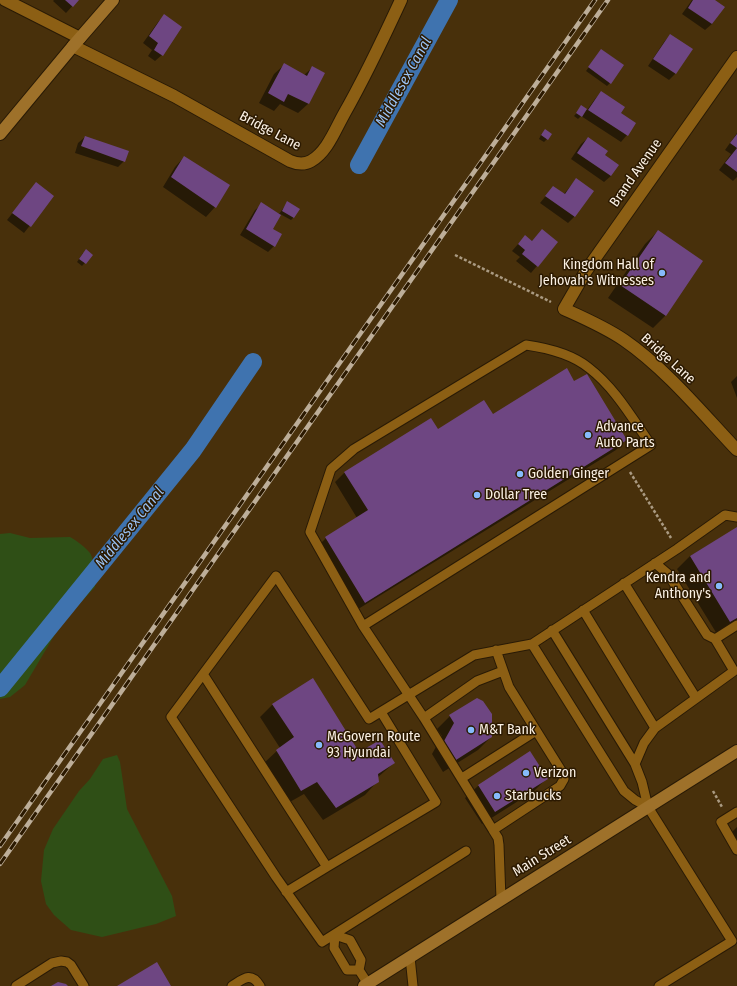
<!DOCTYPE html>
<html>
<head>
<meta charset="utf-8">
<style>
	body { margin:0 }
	canvas { display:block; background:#48300b }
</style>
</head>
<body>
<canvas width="737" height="986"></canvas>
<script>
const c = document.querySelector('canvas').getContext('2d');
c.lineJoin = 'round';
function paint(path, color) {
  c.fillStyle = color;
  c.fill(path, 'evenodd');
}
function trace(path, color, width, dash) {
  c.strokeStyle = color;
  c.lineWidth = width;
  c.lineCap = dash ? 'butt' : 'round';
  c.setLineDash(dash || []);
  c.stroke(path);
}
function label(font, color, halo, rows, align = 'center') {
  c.font = font + ' "Fira Sans Condensed",sans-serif';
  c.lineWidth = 3;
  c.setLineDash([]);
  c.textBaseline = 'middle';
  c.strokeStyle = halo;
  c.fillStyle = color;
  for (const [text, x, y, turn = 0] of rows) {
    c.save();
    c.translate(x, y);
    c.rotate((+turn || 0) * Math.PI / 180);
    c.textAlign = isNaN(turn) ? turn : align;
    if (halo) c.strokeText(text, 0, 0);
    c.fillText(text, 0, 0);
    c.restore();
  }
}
const green = new Path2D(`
	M10 533 30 538 70 537C77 541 85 547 90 553 94 559 96 580 95 587L61 624 25 685 10 697 0 699V534Z
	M117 755 120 762 127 809 172 896 176 916 156 924 102 937 71 930 54 915 46 904 41 881 44 850 53 829 79 791 90 779 103 759Z`);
const shadow = new Path2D(`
	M54 0H78L66 13 53 1Z
	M692 0H713L723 7 712 24 705 30 682 14Z
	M164 16 162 55 155 61 148 56 152 50 143 43 158 22Z
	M670 35 692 50 675 74 669 80 648 66 664 42Z
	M599 53 610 83 607 86 586 71Z
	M284 65 304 75 313 67 324 73 308 104 298 113 280 104 274 111 259 103 274 74Z
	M601 92 620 114 627 135 621 142 581 116 578 119 574 116 582 107 587 110 595 99Z
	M542 133 547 139 544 142 539 139Z
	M737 133V177L733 181 719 170 731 154 725 150Z
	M85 137 124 161 118 167 75 153 78 143Z
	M588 138 604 155 611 176 604 182 571 159 581 144Z
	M184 157 215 207 206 217 163 187 175 167Z
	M576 179 593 191 574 217 568 223 540 203 553 187 564 194Z
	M36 183 53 196 24 233 7 220Z
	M287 203 294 217 291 220 280 214 272 229 274 246 268 252 240 235 255 210 262 204 279 214Z
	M542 230 557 242 531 273 516 261 520 257 512 251 525 236 532 241Z
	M658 231 702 261 665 316 653 328 608 298 645 244Z
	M83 253 92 255 82 266 77 262Z
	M737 376V398L731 382Z
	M574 383 626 440 616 450 355 611 316 548 326 538 357 518 335 482 345 472 437 430 493 415Z
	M737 528V621L717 634 677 569 690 556Z
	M313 679 359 754 394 763 377 778V782L365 795 323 820 304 794 288 803 264 763 280 748 260 717 272 705Z
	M477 699 491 737 478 750 443 772 432 754 442 736 437 729 450 716Z
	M530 753 546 779 534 791 482 824 465 798 478 786Z
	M737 827V850L729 835Z`);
const canal = new Path2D(`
	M359 165 449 0
	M0 688 193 450 253 362`);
const building = new Path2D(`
	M65 0H79L73 7Z
	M693 0H715L725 7 712 24 688 8Z
	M164 14 182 27 163 56 154 50 158 43 149 36Z
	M670 34 693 49 676 74 653 59Z
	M601 49 624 65 611 84 588 67Z
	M284 63 307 76 312 66 325 73 309 104 288 94 284 102 268 93Z
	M601 91 625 107 621 113 636 123 628 136 588 110Z
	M581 105 587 109 582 117 576 113Z
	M545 129 552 134 548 140 541 135Z
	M737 134V172L725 163 737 148 730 143Z
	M85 136 129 151 125 162 81 146Z
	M588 137 608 151 605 155 619 165 611 176 577 153Z
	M184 156 230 185 216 208 171 177Z
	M576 178 594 191 575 217 545 196 553 186 565 194Z
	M36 182 54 196 31 227 12 213Z
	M287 201 300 209 294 218 282 211Z
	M261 202 281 215 273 229 282 234 275 247 246 229Z
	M542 229 558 242 538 267 522 254 525 250 518 244 525 235 532 241Z
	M658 230 703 261 666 316 620 285Z
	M86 249 93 255 86 264 79 259Z
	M567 368 574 381 587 374 627 440 365 603 325 537 368 510 344 472 431 418 438 429 484 400 493 414Z
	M737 527V618L730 622 690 556Z
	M313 678 359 752 380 740 395 763 378 774 379 782 336 808 317 782 301 791 276 750 294 737 272 704Z
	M477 698 483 701 492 714V737L456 760 444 741 454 723 449 715Z
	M530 751 548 779 495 812 478 785Z
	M157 962 171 986H117Z
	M58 982 66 984 68 986H51Z`);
const path = new Path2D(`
	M455 255 551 302
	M630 472 671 538
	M713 791 722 807`);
const lane = new Path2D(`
	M624 583 696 698
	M583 610 655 728
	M363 626 651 445C632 418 615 388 589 368 572 354 547 348 526 345L354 449 331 469 310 532 363 626 424 718 493 830 560 786 564 779 562 772 509 687 496 650
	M552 630 635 764 642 782 648 807 732 941 659 986
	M715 639 737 625
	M532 644 624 791 635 800 648 807
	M203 674 327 867 286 892
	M424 718 477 681 503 671
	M635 764 644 743 655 728 734 671 715 639 707 635 668 574 655 563
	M462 778 536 731
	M737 812 721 822 737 850
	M493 830 498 838 499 845 501 899
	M466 851 322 942 276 877 171 717 276 576 369 719 474 655 532 644 677 549 725 515 737 517
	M327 867 436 802 381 712
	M335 935 350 940 361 960 359 970 368 984
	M335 935 334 948 347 970H359
	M410 957 413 986
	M16 986 52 963 61 961 67 962 71 965 84 986
	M232 986C243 979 251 971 260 986`);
const street = new Path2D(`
	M5 0 80 38
	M73 46 174 96 290 161C297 164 304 165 311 161 327 152 335 130 344 114 365 77 383 39 401 0
	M737 57 586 271 564 309C584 318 605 327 624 340 666 369 702 413 737 450`);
const secondary = new Path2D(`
	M0 134 73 46 113 0
	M364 986 737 751`);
const rail = new Path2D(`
	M0 846 595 0
	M0 864 608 0`);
const markers = [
	[662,273,4,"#86bbfb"],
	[588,435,4,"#86bbfb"],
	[520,474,4,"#86bbfb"],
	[477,495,4,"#86bbfb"],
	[719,586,4,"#86bbfb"],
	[471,730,4,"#86bbfb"],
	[319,745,4,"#86bbfb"],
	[526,773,4,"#86bbfb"],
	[497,796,4,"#86bbfb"]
];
const streetNames = [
	["Bridge Lane",270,131,28],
	["Brand Avenue",636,173,-55],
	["Bridge Lane",668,359,42],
	["Main Street",542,856,-32]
];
const poiNames = [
	["Kingdom Hall of",654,265,"right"],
	["Jehovah's Witnesses",654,281,"right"],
	["Advance",596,427],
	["Auto Parts",596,443],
	["Golden Ginger",528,474],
	["Dollar Tree",485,495],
	["Kendra and",711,578,"right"],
	["Anthony's",711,594,"right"],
	["M&T Bank",479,730],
	["McGovern Route",327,737],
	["93 Hyundai",327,753],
	["Verizon",534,773],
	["Starbucks",505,796]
];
const waterNames = [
	["Middlesex Canal",404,82,-61],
	["Middlesex Canal",130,528,-51]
];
paint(green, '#2f4f16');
paint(shadow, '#0007');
trace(canal, '#3f73af', 18);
paint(building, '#6e4682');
trace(lane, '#291a05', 11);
trace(street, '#291a05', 14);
trace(secondary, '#291a05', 14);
trace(path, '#aa9a82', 2.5, [3, 2]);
trace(lane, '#8c5f14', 9);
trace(street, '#8c5f14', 12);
trace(secondary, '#9e712a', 12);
trace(rail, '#bdae99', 4.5);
trace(rail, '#2b1900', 3, [9]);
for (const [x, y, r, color] of markers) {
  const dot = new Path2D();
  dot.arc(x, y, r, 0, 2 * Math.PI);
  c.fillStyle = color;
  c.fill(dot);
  trace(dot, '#2b1900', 1.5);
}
label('14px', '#fbf1e4', '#2b1900', streetNames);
label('14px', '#fbf1e4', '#2b1900', poiNames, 'left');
label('italic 15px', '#99c2f4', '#2b1900', waterNames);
</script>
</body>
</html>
